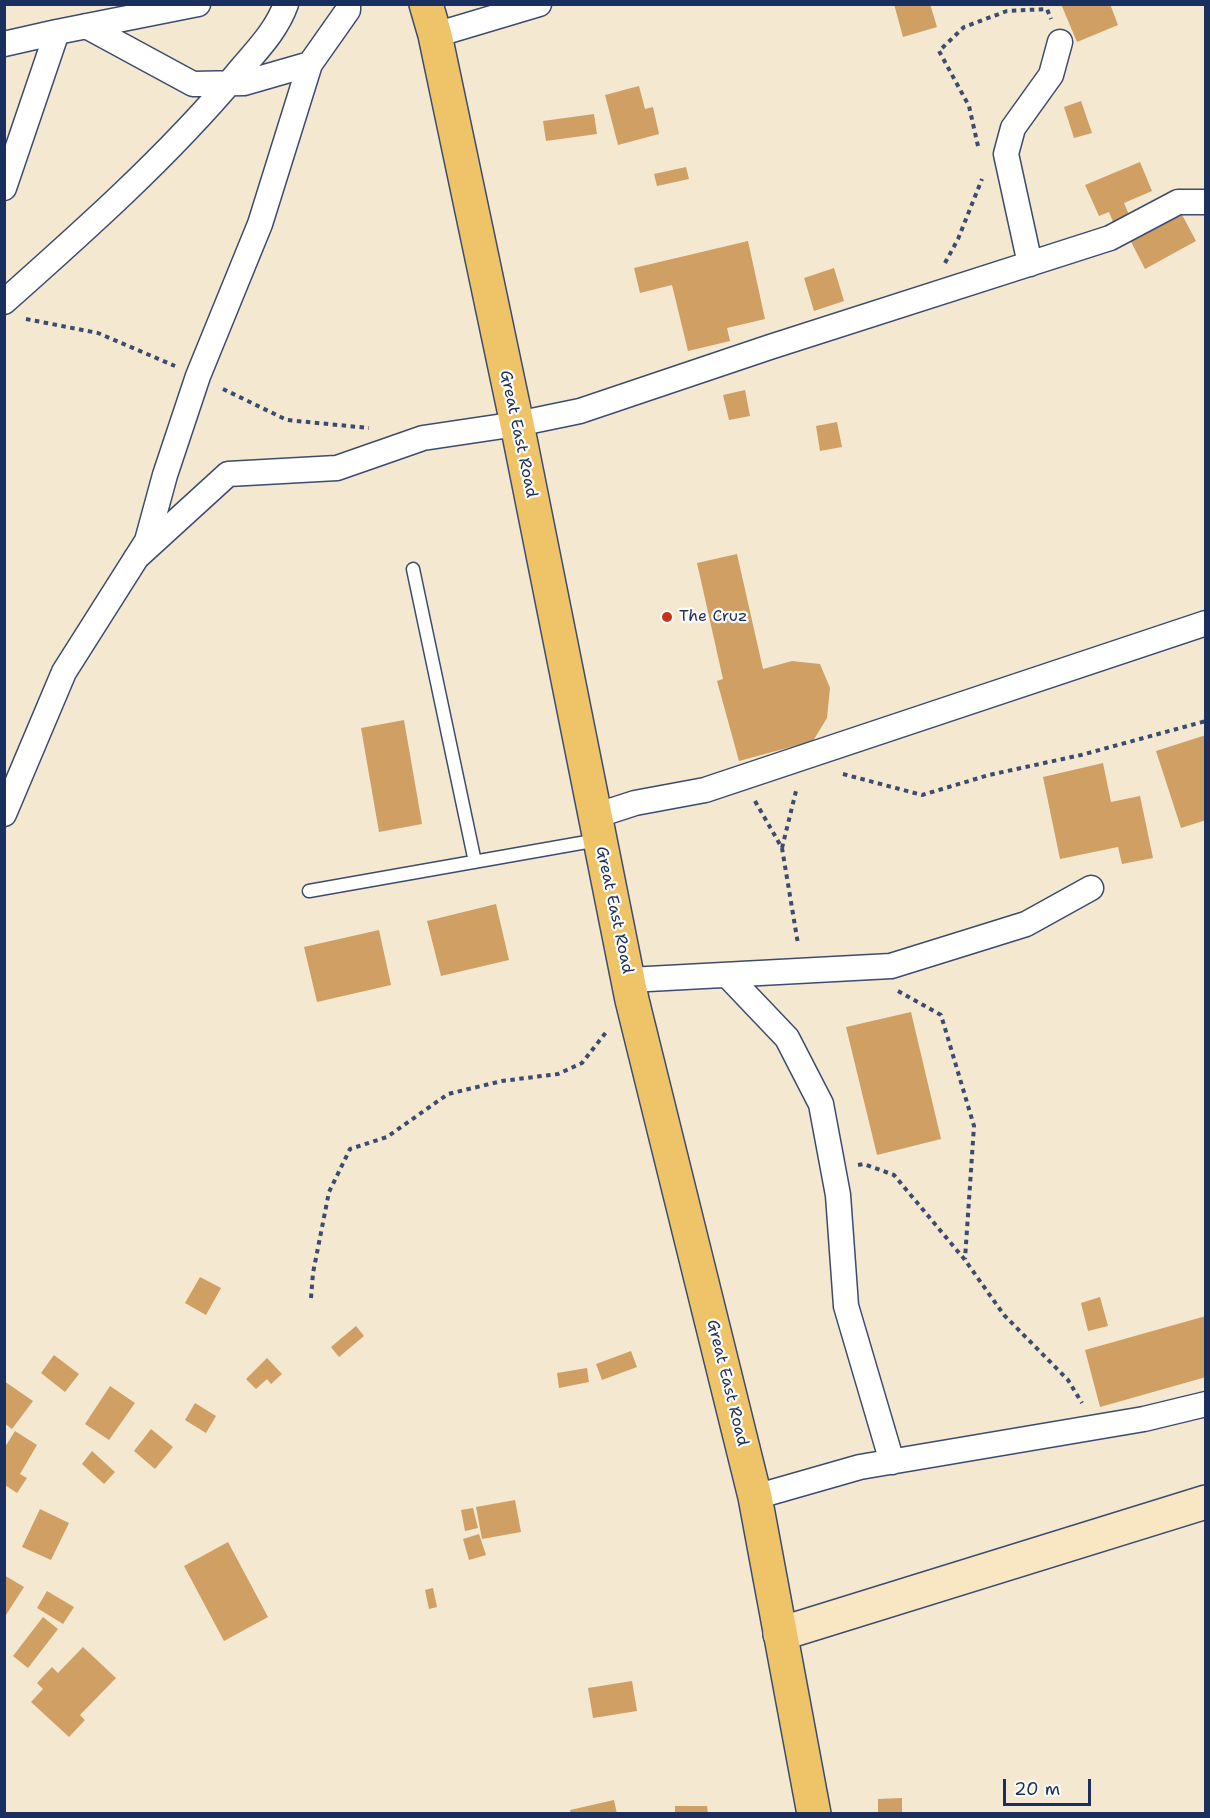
<!DOCTYPE html>
<html>
<head>
<meta charset="utf-8">
<style>
	body { margin:0 }
	#map { position:relative; width:1210px; height:1818px; overflow:hidden; background:#f4e8d1; font-family:"Shantell Sans",sans-serif }
	canvas { display:block }
	.frame { position:absolute; inset:0; border:6px solid #1b2f5e; pointer-events:none }
	.scale { position:absolute; left:1003px; top:1779px; width:88px; height:27px; box-sizing:border-box; border:3px solid #1b2f5e; border-top:0; padding-left:8px; font-size:18px; line-height:21px; white-space:nowrap; color:#1b2f5e; -webkit-text-stroke:4px #fdfcf7; paint-order:stroke }
</style>
</head>
<body>
<div id="map">
<canvas width="1210" height="1818"></canvas>
<div class="frame"></div>
<div class="scale">20 m</div>
</div>
<script>
const c = document.querySelector('canvas').getContext('2d');
c.lineJoin = 'round';
function paint(path, color) {
  c.fillStyle = color;
  c.fill(path, 'evenodd');
}
function trace(path, color, width, dash) {
  c.strokeStyle = color;
  c.lineWidth = width;
  c.lineCap = dash ? 'butt' : 'round';
  c.setLineDash(dash || []);
  c.stroke(path);
}
function label(font, color, halo, rows, align = 'center') {
  c.font = font + ' "Shantell Sans",sans-serif';
  c.lineWidth = 4.5;
  c.setLineDash([]);
  c.textBaseline = 'middle';
  c.strokeStyle = halo;
  c.fillStyle = color;
  for (const [text, x, y, turn = 0] of rows) {
    c.save();
    c.translate(x, y);
    c.rotate((+turn || 0) * Math.PI / 180);
    c.textAlign = isNaN(turn) ? turn : align;
    if (halo) c.strokeText(text, 0, 0);
    c.fillText(text, 0, 0);
    c.restore();
  }
}
const building = new Path2D(`
	M894 4H930L937 27 903 37Z
	M1061 4H1110L1118 25 1077 42Z
	M639 86 645 109 653 107 659 134 618 145 605 95Z
	M1081 101 1092 133 1074 138 1064 107Z
	M594 114 597 134 546 141 543 121Z
	M1140 162 1152 191 1124 203 1130 217 1114 224 1109 212 1099 216 1085 185Z
	M686 167 689 179 657 186 654 174Z
	M1179 209 1196 241 1145 269 1128 236Z
	M748 241 765 319 727 328 730 341 688 351 672 285 640 293 634 268Z
	M834 268 844 301 814 311 804 278Z
	M745 390 750 416 729 420 723 395Z
	M837 422 842 447 820 451 816 426Z
	M737 554 763 669 792 661 820 664 830 688 827 718 813 741 739 761 717 681 723 679 697 563Z
	M404 720 422 824 379 832 361 728Z
	M1206 735V820L1181 828 1156 751Z
	M1103 763 1111 802 1140 796 1153 858 1122 864 1118 847 1060 859 1043 777Z
	M496 904 509 960 441 976 427 921Z
	M379 930 391 985 317 1002 304 947Z
	M911 1012 941 1139 877 1155 846 1027Z
	M200 1277 221 1288 206 1315 185 1303Z
	M1100 1297 1108 1326 1088 1331 1081 1303Z
	M1206 1316V1377L1100 1407 1085 1350Z
	M356 1326 364 1336 339 1357 331 1347Z
	M631 1351 637 1367 602 1380 596 1364Z
	M54 1355 79 1374 65 1392 41 1373Z
	M267 1358 282 1374 271 1384 267 1379 256 1389 246 1379Z
	M587 1368 589 1382 559 1388 557 1373Z
	M4 1381 33 1401 12 1429 4 1423Z
	M110 1386 135 1403 109 1440 85 1424Z
	M195 1403 216 1416 206 1433 185 1420Z
	M151 1429 173 1447 155 1469 134 1451Z
	M15 1431 37 1445 20 1474 27 1478 17 1493 5 1485V1447Z
	M92 1451 115 1472 104 1484 82 1464Z
	M515 1500 521 1532 482 1539 476 1507Z
	M473 1508 478 1528 465 1531 461 1510Z
	M40 1509 69 1523 51 1560 22 1547Z
	M479 1534 486 1555 469 1560 463 1539Z
	M228 1542 268 1617 224 1641 184 1566Z
	M4 1575 24 1587 4 1618Z
	M433 1588 437 1607 429 1609 425 1590Z
	M47 1591 74 1607 63 1624 37 1608Z
	M43 1617 58 1629 28 1668 13 1656Z
	M83 1647 116 1678 80 1715 85 1720 69 1737 31 1702 43 1689 37 1683 52 1667 58 1673Z
	M632 1681 637 1711 593 1718 588 1688Z
	M902 1798V1814H878V1799Z
	M614 1800 617 1814H571L570 1810Z
	M675 1806H707L708 1814H675Z`);
const path = new Path2D(`
	M978 146 969 106 939 51 964 27 1007 11 1047 9 1051 19
	M945 263 958 239 982 179
	M26 319 98 333 175 366
	M223 389 287 420 369 428
	M843 774 922 795 989 775 1081 755 1206 721
	M755 801 782 848 798 944
	M782 848 797 787
	M898 991 941 1015 974 1126 965 1259
	M858 1165 864 1164 894 1175 965 1260 1004 1315 1068 1380 1082 1403
	M311 1298 313 1273 329 1192 350 1149 387 1137 448 1094 502 1081 558 1074 582 1063 607 1031`);
const service = new Path2D(`
	M413 569 475 862
	M309 891 598 840`);
const minor = new Path2D(`
	M86 26 193 84 244 83 310 64
	M435 35 539 4
	M4 44 57 32 198 4
	M4 188 57 32
	M1030 264 1006 154 1013 128 1051 75 1060 42
	M4 302C85 230 167 157 236 75 255 52 276 32 286 4
	M136 558 228 474 337 468 423 438 517 424 580 411 770 347 1110 238 1178 202H1206
	M4 814 64 672 147 541 165 475 198 376 260 224 310 64 348 10V4
	M595 816 635 803 705 790 1206 623
	M727 975 787 1038 821 1104 838 1195 846 1306 892 1462
	M629 980 891 966 1026 924 1091 888
	M755 1497 860 1467 1144 1419 1206 1404`);
const secondary = new Path2D(`
	M780 1634 1206 1502`);
const trunk = new Path2D(`
	M426 4 435 35 517 424 632 1000 755 1497 814 1814`);
const markers = [
	[667,617,6,"#c8321e"]
];
const streetNames = [
	["Great East Road",518,434,78],
	["Great East Road",614,910,78],
	["Great East Road",727,1383,76]
];
const poiNames = [
	["The Cruz",679,617]
];
paint(building, '#d09f64');
trace(service, '#3c4b6f', 15);
trace(minor, '#3c4b6f', 27);
trace(secondary, '#3c4b6f', 36);
trace(trunk, '#3c4b6f', 36);
trace(path, '#3c4b6f', 4, [4.5, 4.5]);
trace(service, '#fff', 12);
trace(minor, '#fff', 24);
trace(secondary, '#f9e7c3', 33);
trace(trunk, '#efc469', 33);
for (const [x, y, r, color] of markers) {
  const dot = new Path2D();
  dot.arc(x, y, r, 0, 2 * Math.PI);
  c.fillStyle = color;
  c.fill(dot);
  trace(dot, '#fdfcf7', 2);
}
label('16px', '#1b2f5e', '#fdfcf7', streetNames);
label('16px', '#1b2f5e', '#fdfcf7', poiNames, 'left');
</script>
</body>
</html>
